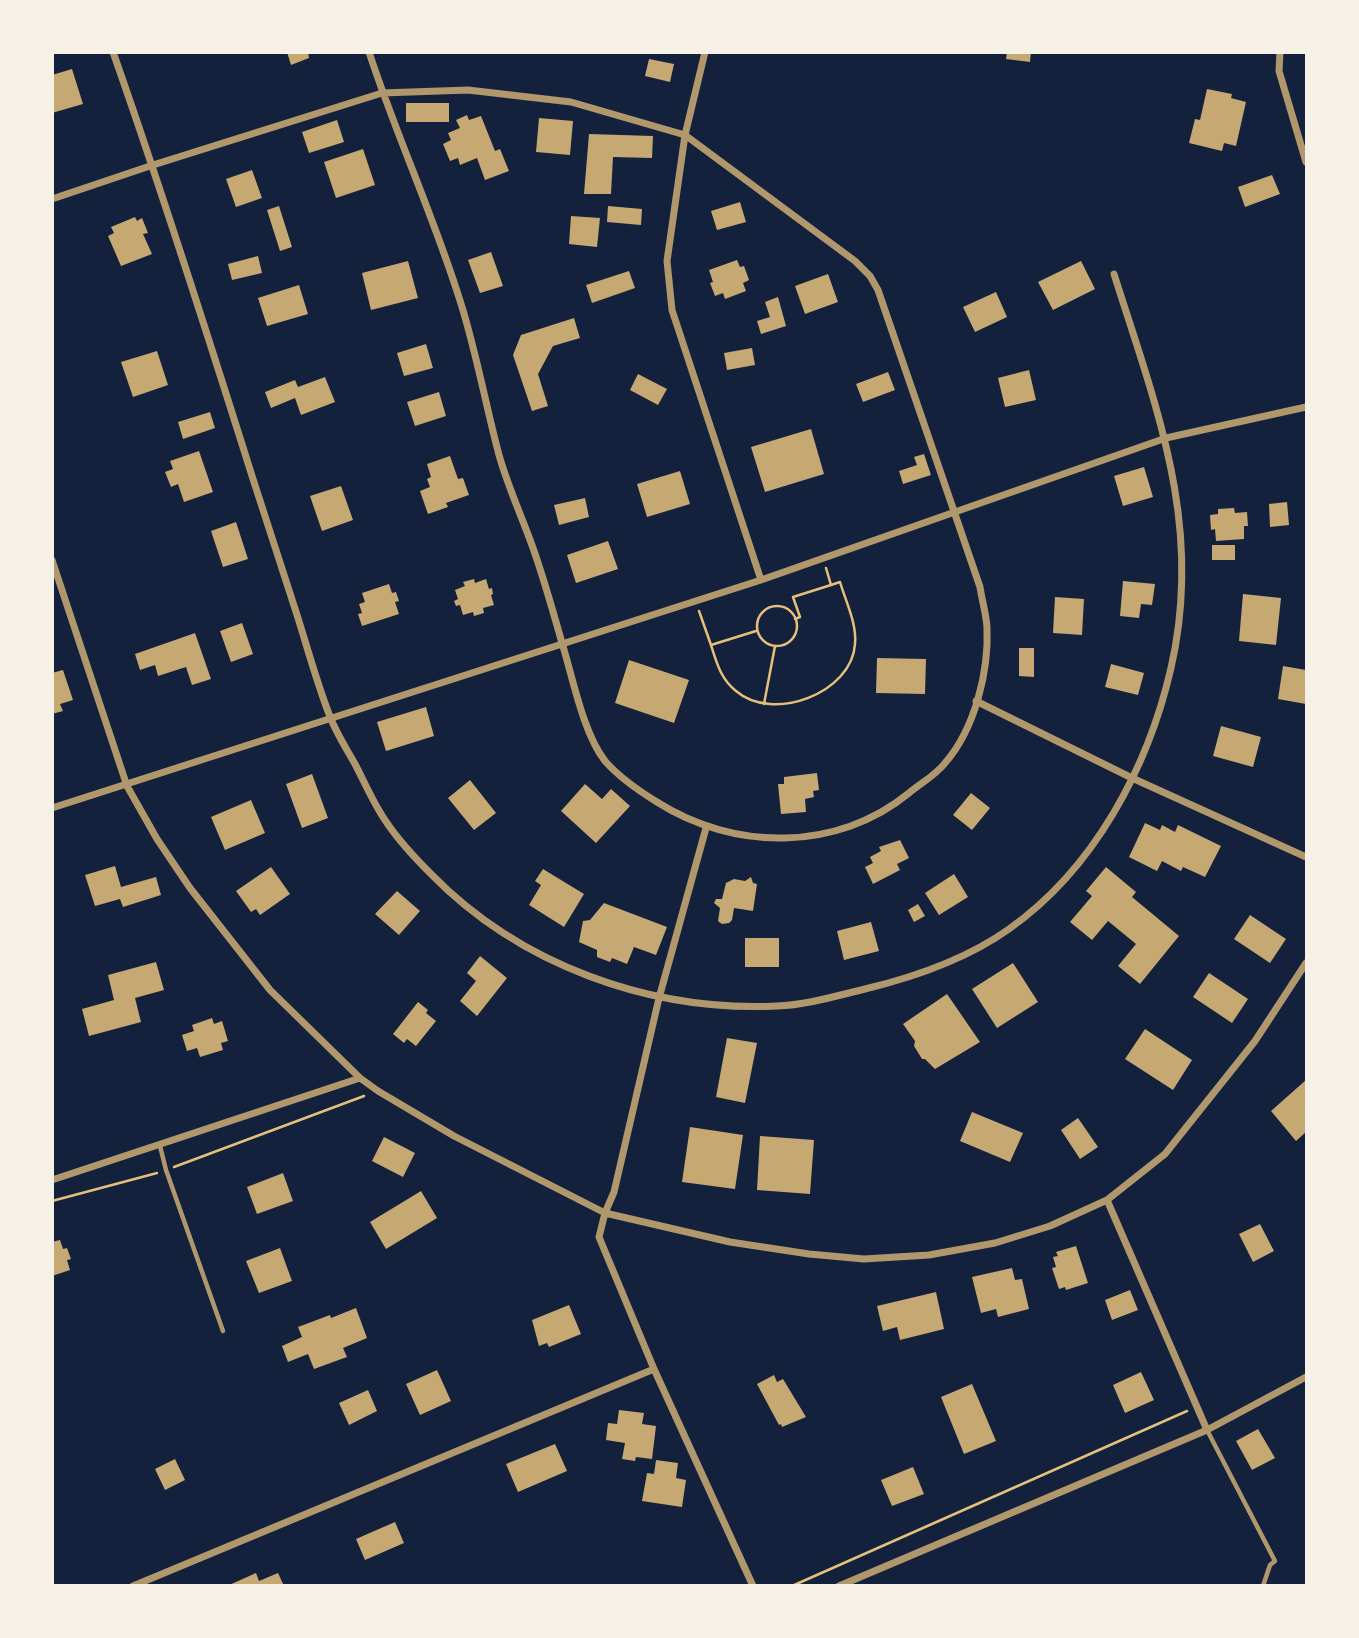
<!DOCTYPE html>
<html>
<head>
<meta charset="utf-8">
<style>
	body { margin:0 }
	#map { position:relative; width:1359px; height:1638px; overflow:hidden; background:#14213d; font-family:"Source Sans 3",sans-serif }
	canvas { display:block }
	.frame { position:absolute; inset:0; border:54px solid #f6f1e7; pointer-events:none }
</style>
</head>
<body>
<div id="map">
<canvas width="1359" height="1638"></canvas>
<div class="frame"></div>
</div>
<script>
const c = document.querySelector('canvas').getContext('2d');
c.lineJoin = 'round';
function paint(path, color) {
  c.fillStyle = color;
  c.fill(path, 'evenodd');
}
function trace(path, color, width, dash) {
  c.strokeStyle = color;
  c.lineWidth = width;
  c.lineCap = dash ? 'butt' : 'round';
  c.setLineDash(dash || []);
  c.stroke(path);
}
const building = new Path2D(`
	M287 52H308L309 58 291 65Z
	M1007 52H1031L1030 62 1006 59Z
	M649 59 674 64 670 82 645 76Z
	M72 69 83 104 52 113V75Z
	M1207 89 1232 94 1231 98 1246 102 1236 146 1224 143 1222 151 1189 143 1195 119 1200 120Z
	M406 103H449V122H406Z
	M467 115 469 120 481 116 495 151 500 149 509 171 485 180 477 158 460 165 458 158 450 161 443 144 451 140 448 133 460 128 456 120Z
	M539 118 573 121 570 155 536 152Z
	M337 120 344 142 309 153 302 132Z
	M589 134 653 136 652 158 613 157 611 194H584Z
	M363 149 375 185 336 198 324 162Z
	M252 170 262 198 236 207 226 179Z
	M1272 175 1280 194 1245 207 1238 187Z
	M740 202 746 222 717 230 711 211Z
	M279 206 292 247 280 251 267 210Z
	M608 206 642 209 641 225 607 222Z
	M571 216 600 218 597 247 569 244Z
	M135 217 137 221 142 218 148 233 143 234 152 254 121 266 108 236 114 233 111 227Z
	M491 252 503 286 480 293 468 260Z
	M258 256 262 273 232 280 228 264Z
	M737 260 740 267 744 266 749 280 743 283 746 291 725 299 723 293 715 296 710 283 713 282 709 270Z
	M408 261 418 298 371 310 362 273Z
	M1081 261 1095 289 1053 310 1038 282Z
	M629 271 635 288 592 303 586 285Z
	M828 274 838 302 805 314 795 286Z
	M299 285 308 314 267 326 258 298Z
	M996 292 1007 317 975 332 963 307Z
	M778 297 786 326 761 334 757 321 770 317 765 302Z
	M574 318 580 338 553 346 538 374 548 406 532 411 513 355 521 335Z
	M426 344 433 368 404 376 397 353Z
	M752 348 755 365 727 370 724 353Z
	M157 351 168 385 133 397 121 362Z
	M1029 370 1036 400 1005 407 998 378Z
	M888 372 895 390 863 402 856 384Z
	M638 374 667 389 658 405 630 390Z
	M325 377 335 402 301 415 295 398 271 408 265 392 295 380 298 387Z
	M439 392 446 416 415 426 407 402Z
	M210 412 215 428 183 439 178 422Z
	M811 429 824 474 765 492 751 447Z
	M199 451 213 492 184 502 178 484 171 487 165 472 173 469 170 461Z
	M924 454 931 475 903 484 899 471 917 465 914 457Z
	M450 456 458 479 463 478 469 495 446 503 448 507 428 514 420 491 430 487 427 479 431 477 427 464Z
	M1144 467 1153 497 1123 506 1114 476Z
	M680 471 690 504 647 517 637 484Z
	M341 486 353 520 322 531 310 496Z
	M585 498 589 517 559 525 554 505Z
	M1287 502 1289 525 1270 527 1269 504Z
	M1234 508 1235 513 1247 512 1248 526H1244V539L1216 541 1215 529 1211 530 1210 515 1218 514V509Z
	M236 522 248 559 223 567 211 531Z
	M608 541 618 569 576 583 567 555Z
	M1212 545H1235V560H1212Z
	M474 579 475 583 486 579 489 589 492 588 493 594 491 595 494 605 483 608 484 613 474 616 473 612 463 615 460 605 456 606 454 601 458 599 455 590 465 586 463 582Z
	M1123 581 1155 584 1152 605 1141 604 1139 618 1120 616Z
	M389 584 392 593 396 592 399 601 395 602 399 614 362 626 358 614 362 613 359 604 365 602 362 593Z
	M1243 594 1281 598 1276 645 1239 641Z
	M1055 597 1084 599 1082 635 1053 633Z
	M242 623 253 654 231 662 220 631Z
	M195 633 211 679 192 685 186 667 158 676 155 665 140 670 135 654Z
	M1019 648H1034V677L1019 676Z
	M877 658 926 659 925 694 876 693Z
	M629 660 689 680 674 723 615 703Z
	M1111 664 1144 673 1138 695 1105 687Z
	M1283 666 1306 670V704L1278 699Z
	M63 670 73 700 60 704 63 711 52 714V673Z
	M426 707 434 736 386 751 377 722Z
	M1221 726 1261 737 1253 767 1213 756Z
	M817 773 819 790 813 791 814 797 805 799 806 812 781 814 778 784H784V777Z
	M312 774 328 818 302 828 286 784Z
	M470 780 496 813 474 830 448 798Z
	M585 784 602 799 611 789 630 806 596 843 561 811Z
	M971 793 990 808 972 830 953 815Z
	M251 800 265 833 225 850 211 817Z
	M1145 823 1160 830 1162 825 1175 832 1178 825 1221 846 1205 877 1183 867 1181 871 1162 861 1157 871 1129 857Z
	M900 840 909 858 897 864 900 870 873 884 865 867 873 863 870 857 881 851 879 847Z
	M115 866 121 887 156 877 161 895 123 907 120 899 95 906 85 875Z
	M271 867 290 894 260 915 256 909 251 912 236 891Z
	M1106 867 1136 892 1132 897 1179 936 1140 984 1118 966 1136 944 1108 921 1092 940 1070 922 1092 896 1086 891Z
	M543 869 584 894 564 927 529 905 541 885 535 881Z
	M954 874 968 897 939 915 925 893Z
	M751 877 753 883 757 884 753 911 734 908 732 920 729 923 722 924 718 921 720 908 714 903 716 899H722L726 883 734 879 745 881Z
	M397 891 420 911 399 935 375 914Z
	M604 903 667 927 656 955 634 947 627 964 612 958 610 962 597 957V950L579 942 583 921 590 920Z
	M918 904 925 916 914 922 908 910Z
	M1250 915 1286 939 1270 963 1234 939Z
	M871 922 879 951 844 960 837 931Z
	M745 938H779V967H745Z
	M480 956 507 978 477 1016 460 1001 476 981 467 973Z
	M156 962 164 990 135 998 141 1022 89 1036 82 1009 114 1000 108 975Z
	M1013 963 1038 1002 997 1028 972 989Z
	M1209 973 1248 999 1232 1023 1193 997Z
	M947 994 980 1042 935 1069 925 1059H922L914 1046 915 1041 903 1024Z
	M418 1002 428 1010 426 1013 436 1021 416 1046 407 1039 404 1043 393 1034Z
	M212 1018 214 1024 222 1021 228 1041 221 1043 223 1050 200 1057 197 1048 187 1051 182 1035 194 1031 192 1025Z
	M1145 1029 1192 1060 1173 1090 1125 1059Z
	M727 1038 757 1043 745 1103 716 1097Z
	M1306 1080V1132L1296 1141 1271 1111Z
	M972 1112 1023 1133 1010 1162 960 1141Z
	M1078 1118 1098 1147 1080 1159 1061 1130Z
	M690 1127 743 1135 735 1189 682 1182Z
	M760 1136 814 1140 810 1194 757 1190Z
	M384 1137 415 1153 403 1177 372 1161Z
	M283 1173 293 1201 257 1214 247 1187Z
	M421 1191 437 1218 386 1249 370 1222Z
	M1260 1224 1274 1251 1253 1262 1239 1234Z
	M60 1240 63 1249 67 1248 71 1259 67 1260 70 1270 52 1276V1242Z
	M1076 1246 1088 1283 1066 1290 1065 1287 1059 1289 1052 1268 1056 1267 1053 1257 1058 1256 1056 1252Z
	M280 1248 292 1281 259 1293 246 1261Z
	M1012 1268 1015 1280 1022 1279 1029 1309 998 1317 996 1309 981 1313 972 1277Z
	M1130 1290 1138 1310 1112 1320 1105 1300Z
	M936 1292 944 1329 900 1340 897 1327 883 1331 877 1306Z
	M569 1305 581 1334 549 1347 547 1343 539 1346 532 1320Z
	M356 1308 367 1338 343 1348 347 1357 314 1369 308 1354 288 1362 282 1346 302 1337 298 1327 330 1315 331 1318Z
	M437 1370 451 1401 420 1415 406 1384Z
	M1141 1372 1154 1400 1125 1413 1113 1385Z
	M774 1375 777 1382 783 1379 806 1417 782 1427 781 1424 779 1425 757 1384Z
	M972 1384 996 1441 964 1454 941 1397Z
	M368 1390 377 1411 349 1425 339 1403Z
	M619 1410 644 1413 642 1424 656 1426 652 1459 636 1457 635 1461 622 1459 625 1443 606 1440 608 1423 617 1424Z
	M1258 1429 1275 1458 1252 1470 1236 1441Z
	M555 1444 567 1471 518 1492 506 1464Z
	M175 1459 185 1480 165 1490 155 1469Z
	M656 1460 678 1463 676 1478 686 1480 682 1507 642 1501 647 1473 654 1474Z
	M913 1467 924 1494 892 1506 881 1480Z
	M395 1522 404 1543 365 1560 356 1539Z
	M256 1573 259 1581 278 1573 284 1586H227Z`);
const path = new Path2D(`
	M757 626a20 20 0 1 1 40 0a20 20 0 1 1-40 0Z
	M699 611 711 645 756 631
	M795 619 800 617 793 597 831 585 826 568
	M711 645C717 664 721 679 736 691 773 723 852 693 855 644 857 624 846 602 840 582L831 585
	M764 704 775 646
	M174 1167 364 1096
	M52 1201 157 1173
	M792 1586 1187 1411`);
const service = new Path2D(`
	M160 1146 166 1170 223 1331
	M1207 1430 1275 1561 1270 1565 1263 1586`);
const minor = new Path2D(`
	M113 52C163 194 208 336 253 479 268 525 283 572 298 618 308 650 317 683 329 714 335 731 346 748 355 764 365 783 374 805 387 823 399 841 416 859 431 874 520 965 650 1012 777 1006 806 1005 836 996 865 989 915 977 967 959 1009 929 1094 869 1148 768 1171 668 1204 525 1156 407 1114 274
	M705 52 685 135 667 261 672 310 761 580
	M1280 52 1279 71 1306 162
	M52 199 153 165 382 93 468 90 571 102 685 135 855 261 870 276 878 290 980 587C982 600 986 614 987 627 989 671 975 729 945 763 936 775 921 783 909 793 837 852 734 851 657 802 639 791 619 777 605 761 583 733 573 678 562 643 553 611 544 579 533 548 522 517 508 487 499 455 486 406 477 356 462 307 436 221 397 138 369 52
	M52 560 127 786 157 839 190 888 270 990 360 1078 378 1091 454 1136 605 1213 730 1242 809 1254 864 1259 929 1255 995 1243 1050 1226 1107 1200 1165 1154 1255 1041 1306 963
	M976 701 1132 778 1306 857
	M52 808 761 580 1166 438 1306 407
	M706 828 659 998 614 1192 605 1213 599 1237 654 1369 753 1586
	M52 1180 360 1078
	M1107 1200 1207 1430
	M133 1586 654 1369
	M839 1586 1207 1430 1306 1377`);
paint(building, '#c6a872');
trace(path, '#e5c07b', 2.5);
trace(service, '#b1986c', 4.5);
trace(minor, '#b1986c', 7);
</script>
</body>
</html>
